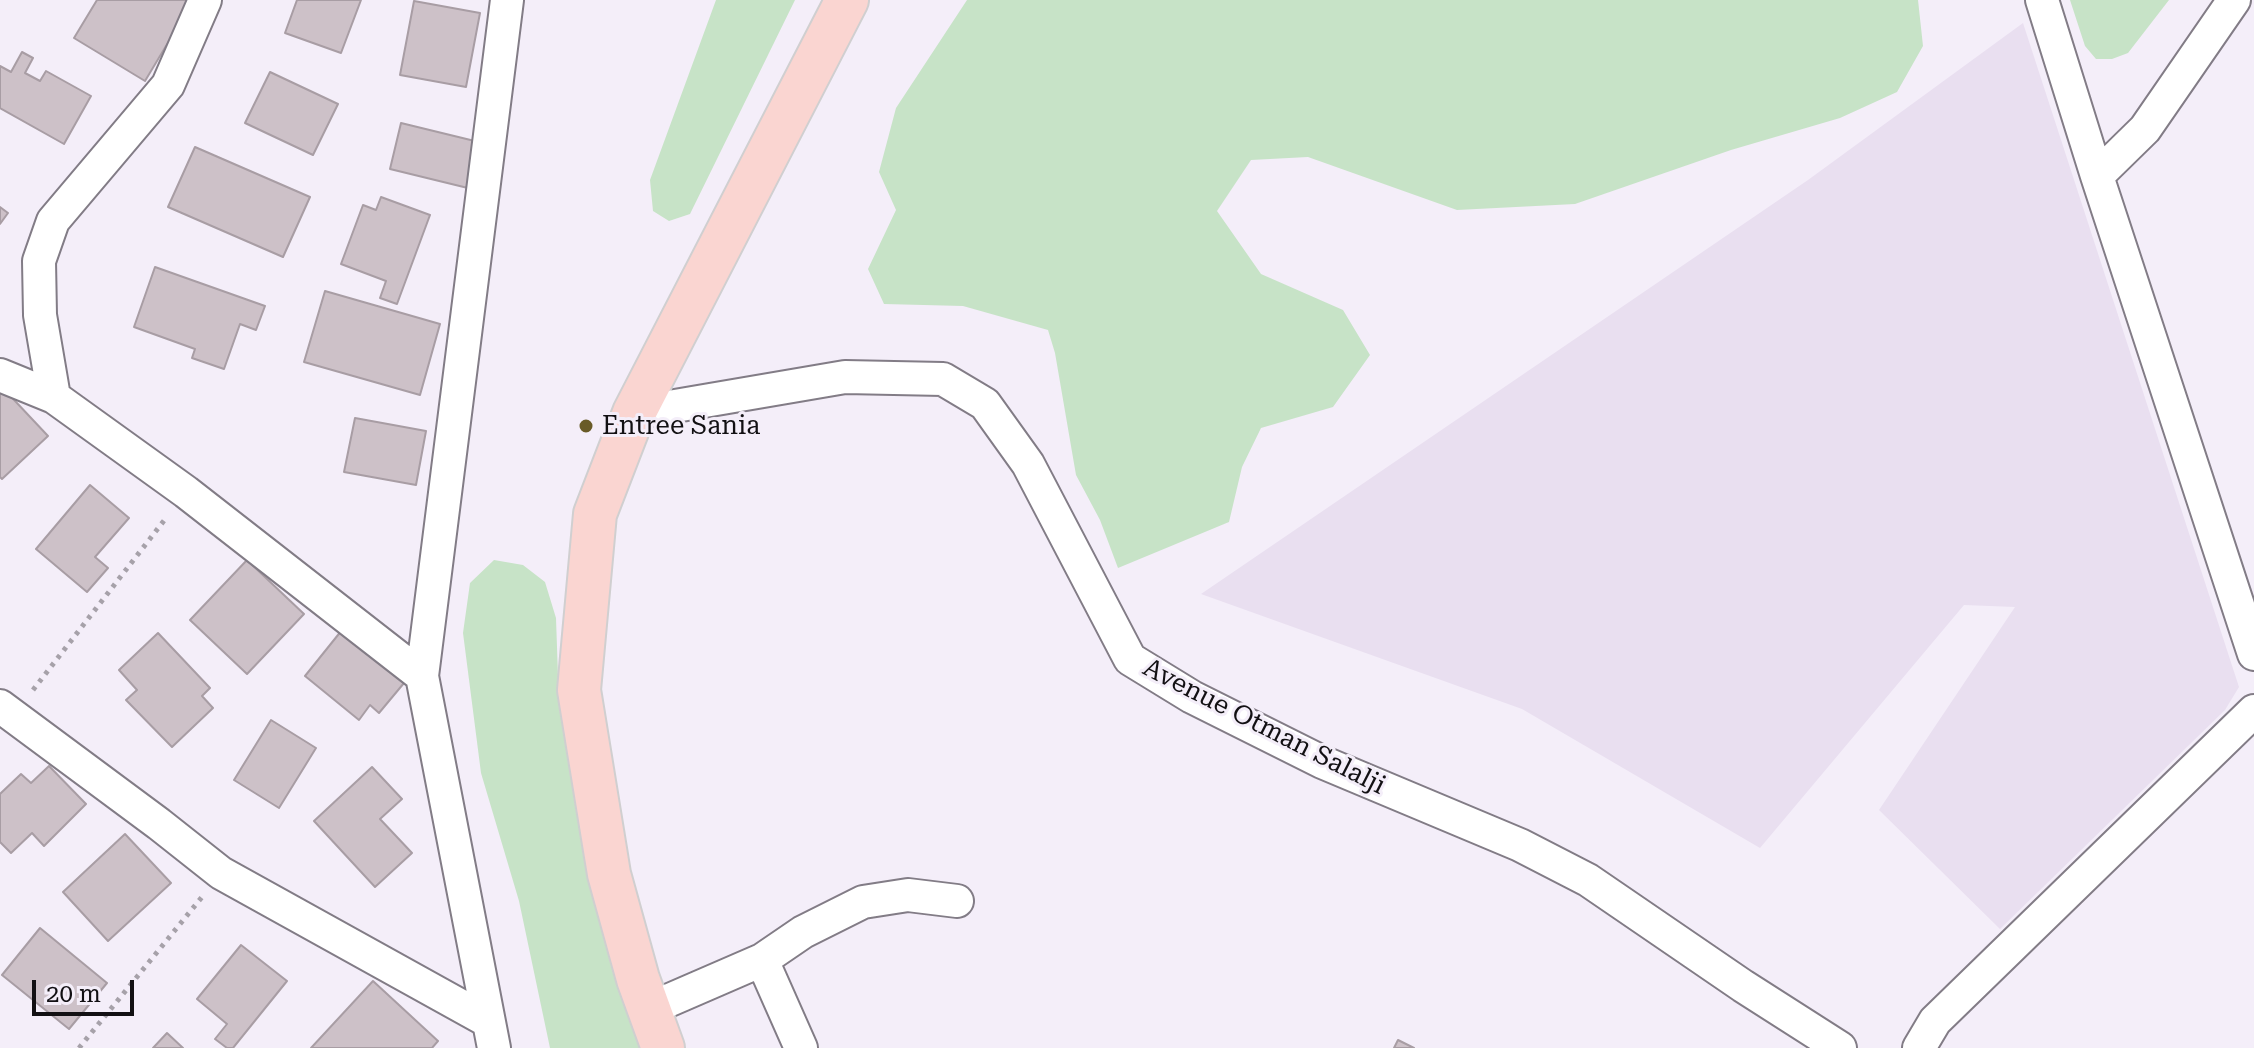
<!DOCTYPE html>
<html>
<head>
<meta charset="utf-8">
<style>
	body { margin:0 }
	#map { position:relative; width:2254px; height:1048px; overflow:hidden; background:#f4eef9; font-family:"Roboto Serif",serif }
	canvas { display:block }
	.scale { position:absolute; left:32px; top:980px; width:102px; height:36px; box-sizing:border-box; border:4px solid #121013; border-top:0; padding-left:10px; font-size:24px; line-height:28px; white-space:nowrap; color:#121013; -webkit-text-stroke:6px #f4eef9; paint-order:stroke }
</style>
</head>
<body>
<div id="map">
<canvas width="2254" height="1048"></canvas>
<div class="scale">20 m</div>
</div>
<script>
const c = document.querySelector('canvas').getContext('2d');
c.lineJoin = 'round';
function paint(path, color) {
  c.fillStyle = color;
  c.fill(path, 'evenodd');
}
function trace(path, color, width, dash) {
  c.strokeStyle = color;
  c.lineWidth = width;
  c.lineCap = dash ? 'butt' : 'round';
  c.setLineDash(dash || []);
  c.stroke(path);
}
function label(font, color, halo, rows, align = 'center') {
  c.font = font + ' "Roboto Serif",serif';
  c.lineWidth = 6;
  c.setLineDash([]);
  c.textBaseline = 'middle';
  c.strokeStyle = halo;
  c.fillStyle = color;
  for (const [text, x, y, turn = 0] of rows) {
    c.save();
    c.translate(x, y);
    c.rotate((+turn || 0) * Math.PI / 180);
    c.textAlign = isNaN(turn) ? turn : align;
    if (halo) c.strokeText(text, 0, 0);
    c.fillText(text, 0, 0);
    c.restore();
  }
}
const built = new Path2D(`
	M2023 23 2239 687 2225 710 2000 929 1879 810 2015 607 1964 605 1760 848 1522 709 1201 594 1808 180Z`);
const green = new Path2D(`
	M716 0H795L690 214 669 221 653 211 650 180Z
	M967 0H1918L1923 46 1897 92 1840 118 1731 150 1575 204 1457 210 1308 157 1251 160 1217 211 1261 274 1343 310 1370 355 1333 407 1261 428 1242 467 1229 522 1118 568 1100 520 1076 475 1055 353 1048 330 963 306 884 304 868 269 896 210 879 172 896 108Z
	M2070 0H2169L2128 53 2112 59H2096L2085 46Z
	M494 560 523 565 545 582 556 618 558 676 565 740 590 878 645 1048H550L519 901 481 773 463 633 470 583Z`);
const building = new Path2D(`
	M97 0H191L193 1 145 81 74 38Z
	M297 0H361L341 53 285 33Z
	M414 1 480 13 466 87 400 75Z
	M22 52 33 58 25 73 40 81 46 71 91 96 64 144 0 108V66L11 72Z
	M270 72 338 104 313 155 245 123Z
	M401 123 487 144 476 190 390 169Z
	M195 147 310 197 283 257 168 207Z
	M381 197 430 215 397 304 380 298 386 281 341 264 363 205 376 210Z
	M0 207 8 213 0 224Z
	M155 267 265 306 256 330 240 324 224 369 192 358 195 349 134 327Z
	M325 291 440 324 420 395 304 362Z
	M0 385 48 436 2 479 0 477Z
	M355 418 426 431 416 485 344 472Z
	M90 485 129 518 95 557 108 568 87 592 36 549Z
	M247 560 304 614 247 674 190 620Z
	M346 625 409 677 379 713 370 705 359 720 305 676Z
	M158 633 210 688 202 696 213 708 172 747 126 700 137 690 119 670Z
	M271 720 316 748 279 808 234 780Z
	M49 766 86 804 44 846 32 833 11 853 0 842V794L21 774 31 783Z
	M372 767 402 799 380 819 412 853 375 887 314 821Z
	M125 834 171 883 108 941 63 892Z
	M40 928 107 983 69 1029 2 975Z
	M241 945 287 981 233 1048H227L215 1039 227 1024 197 999Z
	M373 981 438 1041 432 1048H311Z
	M167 1033 183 1048H153Z
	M1398 1040 1414 1048H1394Z`);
const path = new Path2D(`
	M33 690 166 518
	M79 1048 202 897`);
const minor = new Path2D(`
	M205 0 168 85 53 221 39 261 40 315 54 397 186 492 422 676
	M2042 0 2097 176 2254 654
	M2097 176 2145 129 2234 0
	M0 375 54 397
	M634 413 845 377 943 379 985 404 1028 464 1130 659 1192 697 1322 762 1520 845 1588 880 1743 986 1840 1048
	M0 706 159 824 221 873 488 1021
	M762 960 801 1048
	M649 1009 762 960 803 932 863 902 908 895 957 901
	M494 1048 422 676 507 0
	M1919 1048 1935 1021 2254 711`);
const major = new Path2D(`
	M663 1048 638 979 609 874 579 690 595 514 634 413 847 0`);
const markers = [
	[586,426,8,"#695b28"]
];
const poiNames = [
	["Entree Sania",602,426]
];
const streetNames = [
	["Avenue Otman Salalji",1264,727,27]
];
paint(built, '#e9dff0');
paint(green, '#c7e3c7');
paint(building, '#cdc1c8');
trace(building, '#a89da4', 2);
trace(minor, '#827c86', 36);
trace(major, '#d0cfd0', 46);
trace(path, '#a6a1a9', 5, [4, 6]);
trace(minor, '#fff', 32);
trace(major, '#fad5d1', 42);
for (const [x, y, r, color] of markers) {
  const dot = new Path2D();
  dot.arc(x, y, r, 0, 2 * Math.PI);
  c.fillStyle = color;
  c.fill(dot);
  trace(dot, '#f4eef9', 3);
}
label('26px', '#121013', '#f4eef9', poiNames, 'left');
label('26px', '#121013', '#f4eef9', streetNames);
</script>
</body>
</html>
